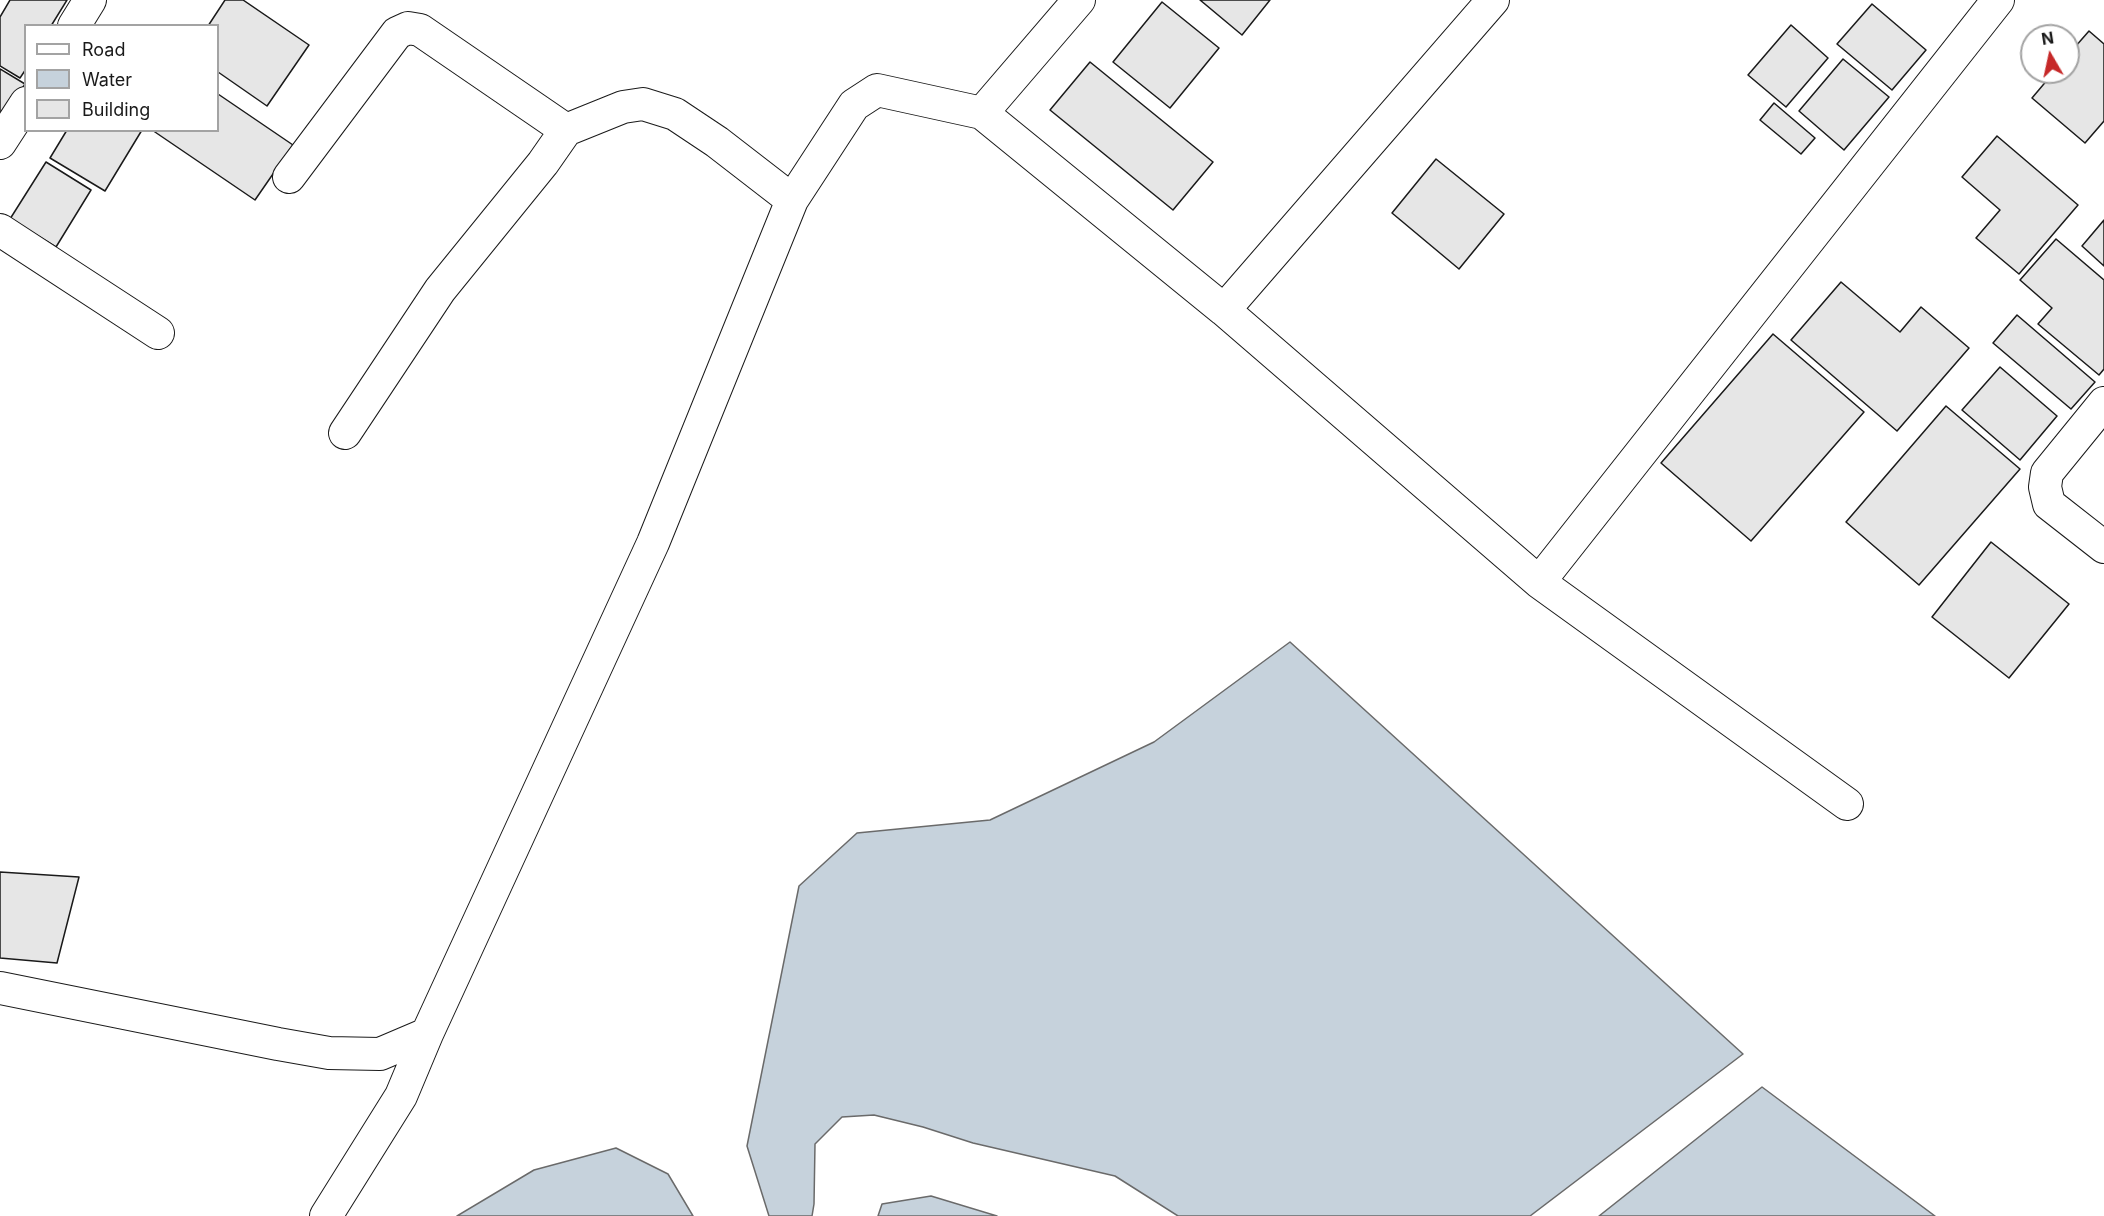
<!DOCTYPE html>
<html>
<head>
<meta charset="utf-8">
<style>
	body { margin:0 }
	#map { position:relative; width:2104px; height:1216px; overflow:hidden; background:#fff; font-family:Inter,sans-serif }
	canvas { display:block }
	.legend { position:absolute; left:24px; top:24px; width:195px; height:108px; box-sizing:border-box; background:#fff; border:2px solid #a3a3a3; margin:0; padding:8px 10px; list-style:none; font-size:18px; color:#1a1a1a }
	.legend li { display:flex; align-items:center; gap:12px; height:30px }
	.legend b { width:30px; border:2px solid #a3a3a3 }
	.north { position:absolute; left:2020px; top:24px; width:60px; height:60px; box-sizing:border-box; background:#fff; border:2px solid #a3a3a3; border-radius:50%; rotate:351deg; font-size:16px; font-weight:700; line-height:24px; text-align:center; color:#1a1a1a }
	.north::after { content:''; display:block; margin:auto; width:21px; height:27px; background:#c62828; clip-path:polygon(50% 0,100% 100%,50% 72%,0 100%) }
</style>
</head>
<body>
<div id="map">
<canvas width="2104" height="1216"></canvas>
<ul class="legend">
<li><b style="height:8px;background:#fff"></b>Road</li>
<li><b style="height:16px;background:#c6d2dc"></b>Water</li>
<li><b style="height:16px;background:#e6e6e6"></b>Building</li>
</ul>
<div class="north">N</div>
</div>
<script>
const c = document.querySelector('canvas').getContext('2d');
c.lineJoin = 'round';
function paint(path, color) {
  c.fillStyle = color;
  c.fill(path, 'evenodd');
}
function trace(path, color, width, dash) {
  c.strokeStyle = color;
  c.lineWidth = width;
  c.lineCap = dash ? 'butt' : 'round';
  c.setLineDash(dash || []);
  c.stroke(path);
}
const water = new Path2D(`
	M1290 642 1743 1054 1530 1216H1178L1115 1176 973 1143 923 1127 874 1115 842 1117 815 1144 814 1204 812 1216H769L747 1146 799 886 857 833 990 820 1154 742Z
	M1762 1087 1935 1216H1599Z
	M616 1148 668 1174 693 1216H457L534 1170Z
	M931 1196 997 1216H878L882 1204Z`);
const building = new Path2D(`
	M10 0H67L51 26H26V69L20 78 0 66V17Z
	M225 0H243L309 45 267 106 218 72V26H208Z
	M1200 0H1270L1242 35Z
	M1162 2 1219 48 1170 108 1113 62Z
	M1872 4 1926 50 1892 90 1837 44Z
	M1791 25 1828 58 1786 107 1748 75Z
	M2089 31 2104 44V121L2085 143 2032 98 2054 72H2068V55Z
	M1843 59 1889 97 1844 150 1799 111Z
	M1090 62 1213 162 1173 210 1050 110Z
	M0 69 25 84 0 125Z
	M218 94 293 145 255 200 152 130H218Z
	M1774 103 1815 138 1801 154 1760 120Z
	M67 130H142L105 191 50 158Z
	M1997 136 2078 205 2019 274 1976 238 2000 210 1962 177Z
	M1436 159 1504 214 1459 269 1392 213Z
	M46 162 91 190 56 247 10 219Z
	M2104 220V266L2082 246Z
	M2056 239 2104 280V369L2099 375 2038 324 2052 308 2020 280Z
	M1841 282 1900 332 1921 307 1969 348 1897 431 1791 340Z
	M2017 315 2095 382 2071 409 1993 343Z
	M1773 334 1864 412 1751 541 1661 463Z
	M2000 367 2057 416 2020 460 1962 410Z
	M1946 406 2020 469 1919 585 1846 522Z
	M1991 542 2069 604 2009 678 1932 617Z
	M0 872 79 877 57 963 0 958Z`);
const minor = new Path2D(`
	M74 26 90 0
	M982 113 1079 0
	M0 143 26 103
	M289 177 397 33 408 28 420 30 566 130
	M0 230 158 333
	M1224 310 1493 0
	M2104 403 2047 473 2045 487 2049 504 2104 547
	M345 433 440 290 543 163 566 130 623 107 643 104 675 114 717 142 792 200
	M1539 582 1998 0
	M0 988 278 1044 329 1053 380 1054 427 1034 653 543 792 200 854 105 877 90 982 113 1224 310 1539 582 1847 804
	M326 1216 401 1096 427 1034`);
paint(water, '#c6d2dc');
trace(water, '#6a6a6a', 1.5);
paint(building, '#e6e6e6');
trace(building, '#1a1a1a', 1.5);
trace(minor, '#1a1a1a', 34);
trace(minor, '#fff', 32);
</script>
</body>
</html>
